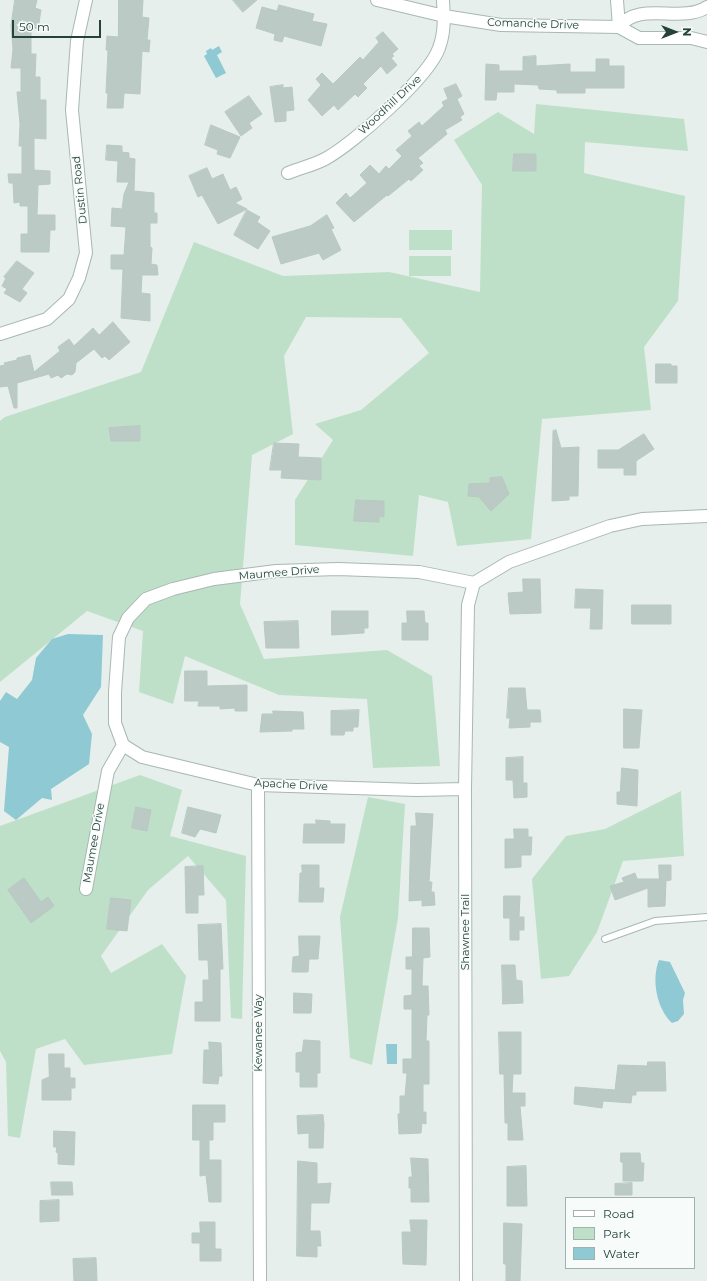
<!DOCTYPE html>
<html>
<head>
<meta charset="utf-8">
<style>
	body { margin:0 }
	#map { position:relative; width:707px; height:1281px; overflow:hidden; background:#e6efeb; font-family:Montserrat,sans-serif }
	canvas { display:block }
	.legend { position:absolute; left:565px; top:1197px; width:130px; height:72px; box-sizing:border-box; background:#f7fbf9; border:1px solid #a3b1ad; margin:0; padding:5px 7px; list-style:none; font-size:12px; color:#24423a }
	.legend li { display:flex; align-items:center; gap:8px; height:20px }
	.legend b { width:20px; border:1px solid #a3b1ad }
	.north { position:absolute; left:655px; top:12px; width:40px; height:40px; -webkit-text-stroke:3px #f7fbf9; paint-order:stroke; rotate:90deg; font-size:11px; font-weight:700; line-height:16px; text-align:center; color:#24423a }
	.north::after { content:''; display:block; margin:auto; width:14px; height:18px; background:#24423a; clip-path:polygon(50% 0,100% 100%,50% 72%,0 100%) }
	.scale { position:absolute; left:12px; top:20px; width:89px; height:18px; box-sizing:border-box; border:2px solid #24423a; border-top:0; padding-left:5px; font-size:12px; line-height:14px; white-space:nowrap; color:#24423a; -webkit-text-stroke:3px #f7fbf9; paint-order:stroke }
</style>
</head>
<body>
<div id="map">
<canvas width="707" height="1281"></canvas>
<ul class="legend">
<li><b style="height:5px;background:#fff"></b>Road</li>
<li><b style="height:11px;background:#bfe0c8"></b>Park</li>
<li><b style="height:11px;background:#8ec9d4"></b>Water</li>
</ul>
<div class="north">N</div>
<div class="scale">50 m</div>
</div>
<script>
const c = document.querySelector('canvas').getContext('2d');
c.lineJoin = 'round';
function paint(path, color) {
  c.fillStyle = color;
  c.fill(path, 'evenodd');
}
function trace(path, color, width, dash) {
  c.strokeStyle = color;
  c.lineWidth = width;
  c.lineCap = dash ? 'butt' : 'round';
  c.setLineDash(dash || []);
  c.stroke(path);
}
function label(font, color, halo, rows, align = 'center') {
  c.font = font + ' Montserrat,sans-serif';
  c.lineWidth = 3;
  c.setLineDash([]);
  c.textBaseline = 'middle';
  c.strokeStyle = halo;
  c.fillStyle = color;
  for (const [text, x, y, turn = 0] of rows) {
    c.save();
    c.translate(x, y);
    c.rotate((+turn || 0) * Math.PI / 180);
    c.textAlign = isNaN(turn) ? turn : align;
    if (halo) c.strokeText(text, 0, 0);
    c.fillText(text, 0, 0);
    c.restore();
  }
}
const green = new Path2D(`
	M536 104 684 119 688 151 585 142 584 173 685 196 678 301 644 347 651 410 542 419 531 539 457 546 448 502 419 495 413 556 295 545V500L333 440 315 424 361 410 429 353 401 318 306 317 284 356 293 434 252 455 240 604 264 659 387 650 432 676 440 766 373 768 367 699 279 695 185 656 173 704 139 692 143 631 87 611 0 682V421L5 417 141 372 194 242 283 276 389 272 480 292 482 185 454 140 498 112 534 134Z
	M409 230H452V250H409Z
	M409 256H451V276H409Z
	M140 775 182 790 170 836 246 856 242 1019 231 1018 226 900 188 856 148 890 101 956 111 973 162 944 186 976 172 1054 84 1065 65 1039 36 1049 20 1138 8 1136 6 1062 0 1051V826Z
	M681 791 684 856 623 861 597 932 569 976 541 979 532 879 566 836 605 829Z
	M368 797 405 804 398 918 372 1065 350 1058 340 917Z`);
const water = new Path2D(`
	M219 46 222 52 217 55 226 73 216 78 204 56 207 54 206 51 211 48 212 50Z
	M68 634 103 635 101 687 83 715 92 734 89 764 51 789 52 800 42 798 16 820 4 811 9 747 0 742V701L6 692 17 699 32 680 36 658 52 639Z
	M659 960 670 962 685 993 683 1000 684 1014 678 1021 672 1023C657 1009 651 980 659 960Z
	M386 1044H397V1064H387Z`);
const building = new Path2D(`
	M15 0H37L35 8 41 10 38 29 31 27V54H36L35 77H40V100H46V139L34 138V170L50 171V184L38 185 37 215H55V230H50L49 252H21V234H28V206H20V202L14 203 13 183H9L8 174H22V146H19L20 124 17 92H21V68H11L13 49 11 26Z
	M119 0H143L142 17 149 18 147 40H150L149 52 142 51 140 94 124 93 123 108H107L108 93H106L108 50H106L107 36 118 37Z
	M233 0H257L243 12Z
	M279 5 314 14 312 21 327 24 321 46 284 36 282 42 274 40 275 34 256 28 262 7 277 11Z
	M383 32 398 49 392 54 394 56 391 58 397 65 387 74 381 66 363 84 367 88 358 97 355 94 338 110 334 105 322 116 308 100 321 85 316 79 322 73 333 84 360 57 363 60 379 42 376 38Z
	M536 56V66L570 64V72H596V59H609V66H624V88H585V93H557V90L539 89 538 85 514 84V92H497L496 100H485L486 64 499 65V71H523V57Z
	M456 84 462 96 457 99 464 114 460 117 462 120 445 130 447 134 418 158 423 163 419 166 423 170 411 181 409 179 388 196 387 195 354 222 336 203 346 193 350 198 367 183 360 175 370 165 379 174 386 166 389 169 402 156 396 150 412 136 408 131 419 122 422 126 444 106 442 102 448 99 444 89Z
	M283 85V88L292 87 294 110 286 111V121L275 122 270 87Z
	M249 96 262 114 249 123 252 128 241 136 225 112Z
	M211 125 240 137 230 158 217 154 218 150 205 145Z
	M107 145 122 146V152L129 153V158L135 159 134 191 154 193V213H157V223H150V247L152 248 151 264 157 265 158 275H142L141 293 150 294V321L121 318 123 269H111V255H124L126 227 111 226 112 208 122 209 124 194 129 182H117L118 161 106 160Z
	M514 154H536V171H513Z
	M207 168 212 179 223 174 230 190 236 187 242 199 235 203 247 209 218 224 202 195 198 197 189 176Z
	M247 210 260 217 257 222 270 231 258 249 234 235Z
	M327 215 334 228 331 229 341 250 323 260 319 253 281 264 272 237 310 226Z
	M17 261 34 273 22 289 27 293 20 302 4 293 7 289 2 286 6 278 4 277Z
	M113 322 130 342 109 360 105 356 102 358 94 349 76 363 75 372 72 375 67 374 61 378 58 375 51 378 49 374 17 383V408H14L8 386 0 387V366L5 365 4 363 17 360V358L30 355 34 372 60 351 58 347 69 339 74 346 93 328 99 335Z
	M656 364H671V366H677V383H656Z
	M140 426V441H111L109 428Z
	M556 430 561 448 579 447 578 496H569V500L552 501 553 431Z
	M644 434 654 449 636 461V475H624V468H598V450H618Z
	M274 443 299 444 298 457 321 458V480L281 478 282 470H270Z
	M502 477 509 494 491 511 479 497 468 496 469 484 490 483V478Z
	M356 500 384 501V517L379 516V522L354 521Z
	M523 579H540L541 613 510 614 508 593 523 592Z
	M576 589 603 590 602 629H590L591 608H575Z
	M632 605H671V624H632Z
	M332 611H368V628H364V633L332 635Z
	M407 611H424L425 623H428V640H402V623H407Z
	M298 621 299 648H266L264 622Z
	M185 671H207V686L247 685V711H235V708L220 709V706H198L199 701H185Z
	M509 688H525L527 710H540L541 722H530V727L509 728 510 718H507Z
	M624 709 642 710 639 748H624Z
	M359 710 358 727H353V731H345L344 735H331V711Z
	M273 711 303 712 304 729H292V731L260 732 262 714H273Z
	M523 757V783H527V797L514 798 513 780H506V758Z
	M622 768 638 770 637 806 617 804V792H620Z
	M136 807 151 810 147 831 132 828Z
	M188 807 221 815 216 833 200 829 195 837 182 833Z
	M416 813 433 814 429 882H432L431 892H434L435 905 422 906V900L409 901 411 826H416Z
	M316 820 330 821V824H345L344 843H303L304 824H316Z
	M514 829H528V837H532L531 855H521V867L505 868V839H514Z
	M302 865H319V888H324L323 902H299L300 873H302Z
	M659 865H671V880L666 881 665 906 648 907V888L615 900 610 886 624 882 622 878 635 873 637 879H659Z
	M203 866 204 895H198V913H186L185 867Z
	M24 878 41 902 48 897 54 906 31 923 8 890Z
	M504 896H520L519 917H524V930H519V940H510V918H504Z
	M111 898 131 900 127 931 107 929Z
	M221 924 223 969H220V1021H195V1002H203V980H209L208 960H199L198 925Z
	M413 928H429L430 957 423 958 422 986H428L429 1015H427L426 1041H429V1084H423V1112H426V1124L422 1123 421 1133 399 1134 398 1114H400V1096H405L407 1073H403V1059H412V1009H404V996L412 995V969H406V957H412Z
	M299 936H320L318 959H309L308 972H292L293 957 299 956Z
	M502 965H515L516 980 522 981 523 1003 503 1004Z
	M294 993 312 994 311 1013H294Z
	M499 1032H521V1074H513L512 1093H525V1106H520L523 1140H508V1123H505L504 1074H500Z
	M304 1040 320 1041V1073H317V1087H300V1072H296V1053L302 1052Z
	M209 1042 221 1043 222 1076H219L218 1084 203 1083 204 1050H209Z
	M49 1054H64V1068H70V1078H75V1088H71V1100H42V1080L49 1077Z
	M648 1062H665L666 1091H636V1095H632L631 1103 603 1101 602 1108 574 1104 575 1087 615 1090 618 1065 647 1066Z
	M193 1105H225V1122H213V1140H209V1160H221V1202H209L206 1175 200 1176V1140H193Z
	M323 1115 324 1125 323 1148H309V1133L298 1134 297 1116Z
	M54 1131 75 1132 74 1165 58 1164V1153L56 1152 57 1147H54Z
	M621 1153H640L641 1163H644L643 1181H623V1162H621Z
	M411 1158 428 1159 429 1202H411V1188H409V1177H412Z
	M298 1161 317 1163V1184L331 1183 329 1203H311L310 1231H320L321 1246H317V1257L297 1256Z
	M526 1166 527 1206H507V1167Z
	M51 1182H72L73 1195H52Z
	M632 1183V1195H615V1184Z
	M59 1200V1221L40 1222V1201Z
	M410 1220H427L426 1265 403 1264 402 1232H411Z
	M200 1222H215V1249H221V1261H200V1243H192V1233H200Z
	M504 1223 522 1224 520 1281H506V1264H504Z
	M96 1258 97 1281H74L73 1259Z`);
const service = new Path2D(`
	M605 939 655 921 707 917`);
const minor = new Path2D(`
	M377 0 444 16 501 25 619 27 639 38H691L707 42
	M617 0 619 27
	M619 27C640 0 680 24 707 7
	M288 173C300 168 314 165 325 159 353 144 429 77 439 48 445 32 444 17 443 0
	M0 334 47 319 69 299 79 278 86 253 72 110 77 41 86 0
	M123 745 142 757 258 785 417 790 465 789
	M258 785 260 1281
	M86 889 108 771 123 745 115 723V692L119 637 128 618 146 599 173 589 214 579 276 571 338 569 419 572 474 583 509 562 610 526 642 519 707 516
	M466 1281 465 789 468 605 474 583`);
const streetNames = [
	["Comanche Drive",533,24,2],
	["Woodhill Drive",390,105,-43],
	["Dustin Road",80,190,-96],
	["Maumee Drive",279,573,-5],
	["Apache Drive",291,785,3],
	["Maumee Drive",94,843,-80],
	["Shawnee Trail",466,932,-90],
	["Kewanee Way",259,1033,-90]
];
paint(green, '#bfe0c8');
paint(water, '#8ec9d4');
paint(building, '#bbcac4');
trace(building, '#b8c9c2', 1);
trace(service, '#a8b8b2', 8);
trace(minor, '#a8b8b2', 14);
trace(service, '#fff', 6);
trace(minor, '#fff', 12);
label('11px', '#24423a', '#f7fbf9', streetNames);
</script>
</body>
</html>
